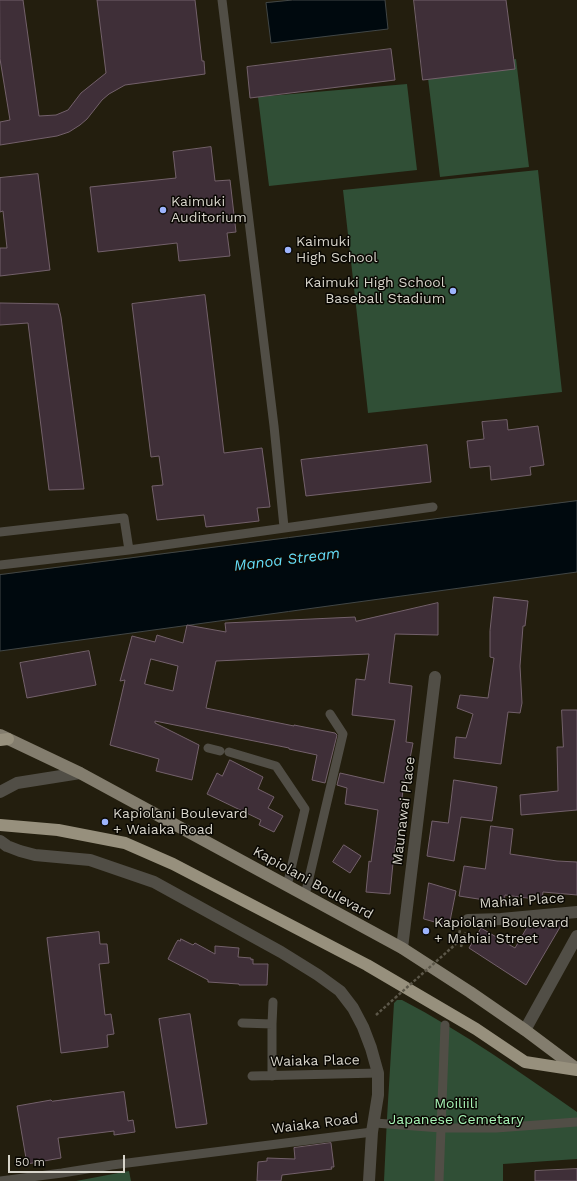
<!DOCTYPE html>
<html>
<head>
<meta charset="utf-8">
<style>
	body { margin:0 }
	#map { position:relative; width:577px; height:1181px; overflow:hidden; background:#231e0e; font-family:"Work Sans",sans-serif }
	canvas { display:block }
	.scale { position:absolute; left:8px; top:1155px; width:117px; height:18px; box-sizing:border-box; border:2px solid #d7d4ca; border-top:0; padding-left:5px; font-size:12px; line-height:14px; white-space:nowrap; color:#d7d4ca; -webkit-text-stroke:3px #0a0803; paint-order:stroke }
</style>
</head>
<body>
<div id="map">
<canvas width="577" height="1181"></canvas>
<div class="scale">50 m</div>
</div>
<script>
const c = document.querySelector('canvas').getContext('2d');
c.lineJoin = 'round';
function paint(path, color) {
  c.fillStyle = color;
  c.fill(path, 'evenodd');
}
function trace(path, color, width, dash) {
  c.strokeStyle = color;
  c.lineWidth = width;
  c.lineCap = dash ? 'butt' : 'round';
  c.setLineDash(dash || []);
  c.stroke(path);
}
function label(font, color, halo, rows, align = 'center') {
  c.font = font + ' "Work Sans",sans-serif';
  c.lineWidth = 3;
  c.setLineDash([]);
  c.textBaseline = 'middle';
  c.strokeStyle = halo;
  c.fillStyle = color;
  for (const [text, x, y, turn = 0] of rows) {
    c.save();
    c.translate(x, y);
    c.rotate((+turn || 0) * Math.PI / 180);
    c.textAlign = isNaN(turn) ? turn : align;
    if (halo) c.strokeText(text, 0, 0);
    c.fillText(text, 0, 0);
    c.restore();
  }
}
const green = new Path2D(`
	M516 59 529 167 440 177 427 70Z
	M407 84 417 170 269 186 258 97Z
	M538 170 562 392 368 413 343 190Z
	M397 1000H402C463 1032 520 1072 577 1112V1159L503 1164V1181H384L387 1118 394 1003Z
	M129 1171 131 1181H76Z`);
const water = new Path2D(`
	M293 0H385L388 29 271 43 266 3Z
	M577 501V572L0 651V575Z`);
const building = new Path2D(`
	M0 0H23L39 116 56 115 68 110 81 93 106 73 97 0H195L202 61H204L205 74 125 85 109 94 102 100 87 119 80 125 69 132 57 136 0 145V122L10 120 0 59Z
	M414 0H506L515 69 423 80Z
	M391 49 395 80 250 98 247 67Z
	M211 147 215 181 230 180 236 232 227 233 230 256 179 261 177 243 98 252 90 187 176 178 173 152Z
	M38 174 50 270 0 276V248H7L3 211 0 212V178Z
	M205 295 224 453 262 448 270 507 257 508 259 521 206 527 204 515 157 520 152 486 163 485 159 456 151 457 132 304Z
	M0 303 58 304 61 317 84 489 49 490 28 323 0 325Z
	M507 420 508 430 538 426 544 465 530 467 531 475 491 480 490 466 470 468 467 441 484 439 482 422Z
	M427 445 431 482 306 496 301 460Z
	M494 597 528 601 525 626H523L520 666 522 703 520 713 508 712 501 764 454 758 456 737 466 738 473 714 457 708 460 695 488 698 494 658 490 657V631Z
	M438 603V635L395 634 389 683 412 686 406 742 413 743 407 774 405 773 399 824 394 853 390 894 366 892 369 861 371 862 378 810 345 804 347 788 337 785 340 773 384 783 395 720 352 715 356 679 365 680 369 654 216 661 206 708 294 726V725L335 733 337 735 325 783 312 780 317 755 289 749V748L155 721V723L199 745 192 780 156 771 159 759 110 745 125 680 120 681 132 636 155 642 157 635 183 643 187 625 226 632 225 623 355 617 356 621ZM151 659 178 666 173 691 145 684Z
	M89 651 96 685 27 698 20 663Z
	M562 710H577V810L521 815 520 795 558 791 557 747H563Z
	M230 760 263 777 258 789 274 797 268 808 283 816 274 832 259 825 261 820 207 794 217 773 222 776Z
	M454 780 497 787 492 821 461 817 454 861 427 856 432 821 448 823Z
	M491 826 513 829 510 854 557 861 577 862V895L543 892 542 900 505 895 504 903 459 896 464 866 485 869Z
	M344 845 361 856 350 873 333 862Z
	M429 883 456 891 449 926 424 919Z
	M562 921 563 922 526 985 469 948 481 928 515 948 529 924Z
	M99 932 100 944H107L109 963 99 964 105 1015 111 1014 114 1034 107 1035 108 1047 61 1053 47 938Z
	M181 939 193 945 195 943 215 954V946L239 948 238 957 251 958V960L253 959V964H268L267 985H239V984L208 982V980L168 959 176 943 178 940 180 941Z
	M190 1014 207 1124 176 1128 159 1019Z
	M124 1092 128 1121 133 1120 135 1132 114 1135V1131L58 1138 61 1158 27 1164 17 1106 51 1100 52 1101Z
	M331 1143 334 1167H331L332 1169 282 1175 281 1181H257L258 1162 267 1161V1158L295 1159 294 1148Z
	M577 1169V1181H535V1171Z`);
const path = new Path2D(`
	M457 943 460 930
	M461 947 465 932
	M376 1015 395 998`);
const lane = new Path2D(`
	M222 0 274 426 284 527
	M0 532 124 518 129 550
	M0 565 129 550 433 507
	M208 748 220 751
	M229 752 276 766 305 809 287 886
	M305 895 343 734 330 714
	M242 1023 272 1024
	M252 1076 378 1073
	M272 1076V1024L273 1002
	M375 1123 441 1128H496L577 1122
	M0 1181 62 1173 112 1165 372 1132
	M439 1181 445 1025`);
const street = new Path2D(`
	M0 792 17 783 80 773
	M0 841 7 846 20 851 35 855 90 860 154 882 281 952 318 975 340 991 353 1008 363 1027 371 1048 378 1073V1095L372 1132 369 1181
	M468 920 501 919 577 912
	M402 948 435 677
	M525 1030 577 936`);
const primary = new Path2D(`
	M0 735 80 773 402 948 470 992 525 1030 577 1069`);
const highway = new Path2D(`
	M0 740 8 739
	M0 825 58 830 125 843 173 864 367 965 476 1029 525 1062 577 1070`);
const pathBridge = new Path2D(`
	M395 998 457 943`);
const markers = [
	[163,210,4,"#9db4fd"],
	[288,250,4,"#9db4fd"],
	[453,291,4,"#9db4fd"],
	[105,822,4,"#9db4fd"],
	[426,931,4,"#9db4fd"]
];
const poiNames = [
	["Kaimuki",171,202],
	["Auditorium",171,218],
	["Kaimuki",296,242],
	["High School",296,258],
	["Kaimuki High School",445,283,"right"],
	["Baseball Stadium",445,299,"right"],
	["Kapiolani Boulevard",113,814],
	["+ Waiaka Road",113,830],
	["Kapiolani Boulevard",434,923],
	["+ Mahiai Street",434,939]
];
const streetNames = [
	["Maunawai Place",404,811,-83],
	["Kapiolani Boulevard",313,883,29],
	["Mahiai Place",522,901,-4],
	["Waiaka Place",315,1061,-1],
	["Waiaka Road",315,1124,-7]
];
const parkNames = [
	["Moiliili",456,1104],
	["Japanese Cemetary",456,1120]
];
const waterNames = [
	["Manoa Stream",287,560,-7]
];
paint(green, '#304f36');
paint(water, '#00090e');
trace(water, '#404646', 1);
paint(building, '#3f2f38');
trace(building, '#73616b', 1);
trace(path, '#5c5749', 2.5, [3, 2]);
trace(lane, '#514e46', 9);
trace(street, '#514e46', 12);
trace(primary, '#837d6e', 12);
trace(highway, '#97907d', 12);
trace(pathBridge, '#5c5749', 2.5, [3, 2]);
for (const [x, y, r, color] of markers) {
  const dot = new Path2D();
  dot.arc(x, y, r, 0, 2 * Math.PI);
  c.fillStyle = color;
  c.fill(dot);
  trace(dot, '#0a0803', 1.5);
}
label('14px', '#d7d4ca', '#0a0803', poiNames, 'left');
label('14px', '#d7d4ca', '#0a0803', streetNames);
label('14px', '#a8f4b6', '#0a0803', parkNames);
label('italic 15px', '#65def9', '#0a0803', waterNames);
</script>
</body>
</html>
